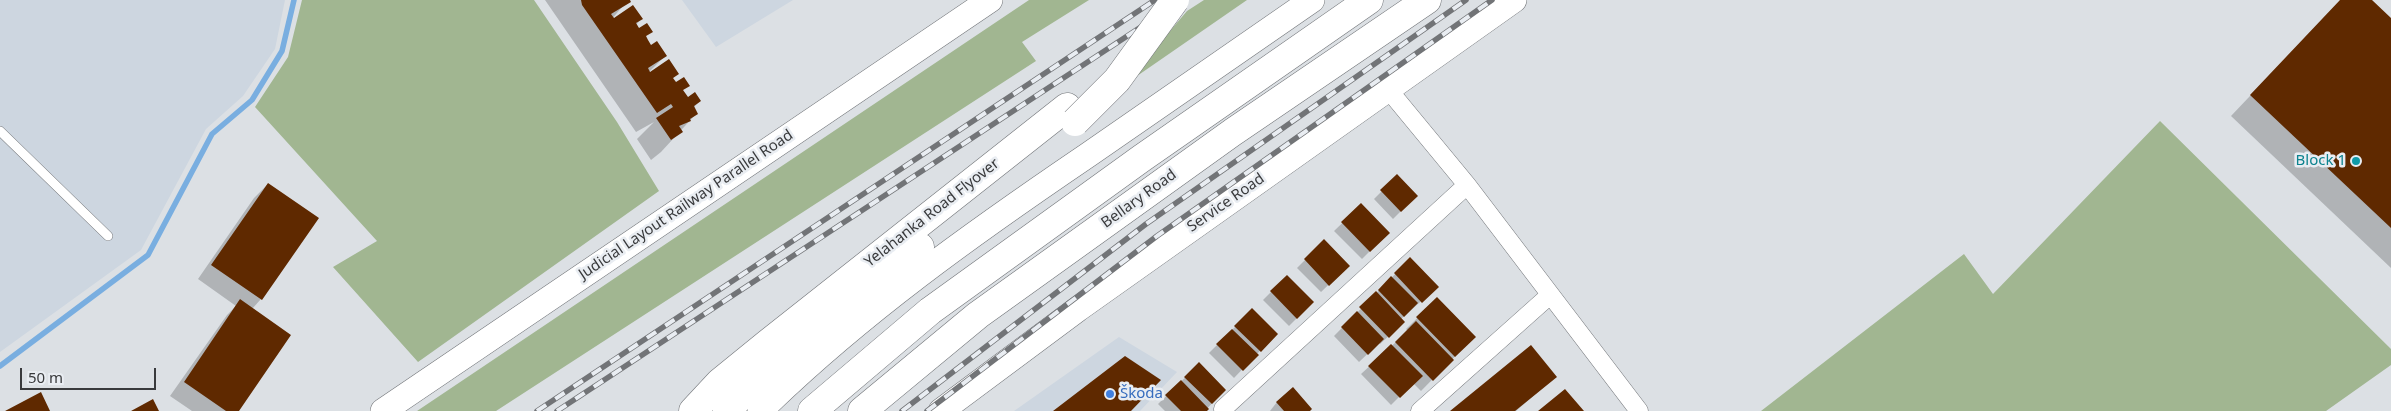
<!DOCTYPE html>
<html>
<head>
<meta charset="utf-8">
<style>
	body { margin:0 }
	#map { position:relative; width:2391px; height:411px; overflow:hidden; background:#dce0e4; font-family:"Noto Sans",sans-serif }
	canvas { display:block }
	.scale { position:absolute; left:20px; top:368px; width:136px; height:22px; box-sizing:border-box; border:2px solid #393a3c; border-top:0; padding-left:6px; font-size:15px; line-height:18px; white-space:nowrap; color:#393a3c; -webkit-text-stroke:4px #e9edf2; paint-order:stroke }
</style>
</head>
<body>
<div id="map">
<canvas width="2391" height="411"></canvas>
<div class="scale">50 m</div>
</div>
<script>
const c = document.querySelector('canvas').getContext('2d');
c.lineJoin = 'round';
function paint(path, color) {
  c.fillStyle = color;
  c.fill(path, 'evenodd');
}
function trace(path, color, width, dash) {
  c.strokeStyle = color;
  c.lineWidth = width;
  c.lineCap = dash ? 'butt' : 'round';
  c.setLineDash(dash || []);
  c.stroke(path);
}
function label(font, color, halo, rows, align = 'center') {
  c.font = font + ' "Noto Sans",sans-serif';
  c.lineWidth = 5;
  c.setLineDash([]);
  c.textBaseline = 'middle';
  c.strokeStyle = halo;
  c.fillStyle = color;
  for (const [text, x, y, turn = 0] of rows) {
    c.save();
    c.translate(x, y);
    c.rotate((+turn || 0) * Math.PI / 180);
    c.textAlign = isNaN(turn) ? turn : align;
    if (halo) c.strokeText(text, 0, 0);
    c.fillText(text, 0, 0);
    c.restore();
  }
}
const built = new Path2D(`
	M0 0H285L275 49 243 96 206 129 141 250 0 352Z
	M682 0H793L716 47Z
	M1119 337 1177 372 1140 411H1014Z`);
const green = new Path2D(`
	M302 0H534L617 122 659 191 418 362 333 267 377 241 255 107 288 57Z
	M1029 0H1089L1022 42 1036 61 496 411H417Z
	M1204 0H1247L1124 85 1187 11Z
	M2160 121 2391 349V365L2326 411H1761L1964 254 1993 294Z`);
const shadow = new Path2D(`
	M545 0H628L611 20 641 19 636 25 639 30 651 32 645 37 651 47 666 55 646 75 678 73 672 79 676 84 688 86 682 91 687 99 700 101 693 108 696 114 661 152 651 160 637 139 654 122 636 132Z
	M2341 0H2370L2391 19V268L2231 116Z
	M1397 176 1416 196 1393 219 1374 199Z
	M268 184 261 299 252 309 237 411H192L170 396 227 315 236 306 198 279 254 198Z
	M1361 205 1388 233 1362 259 1334 231Z
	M1324 241 1348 266 1321 292 1297 268Z
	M1410 259 1437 287 1401 319 1404 322 1380 344 1379 343 1359 362 1334 336Z
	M1287 276 1313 302 1289 326 1263 300Z
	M1437 299 1474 337 1421 391 1413 383 1391 405 1361 374 1408 331 1406 329Z
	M1252 310 1276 334 1234 378 1209 353Z
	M1199 364 1224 390 1205 411H1165L1158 404Z
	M1555 377 1516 411H1452Z
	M1277 402 1309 411H1270Z`);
const stream = new Path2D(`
	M0 366 148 255 212 134 252 100 282 51 294 0`);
const building = new Path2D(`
	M581 0H630L631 2 611 14 614 18 633 5 643 19 636 23 639 28 647 23 653 32 646 36 648 40 651 45 657 41 667 56 648 68 650 72 669 59 679 74 673 78 676 82 684 77 690 86 683 90 688 97 695 92 701 101 694 106 698 114 690 119 691 121 679 126 683 132 671 140 656 118 673 107 671 104 657 113 582 5Z
	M2340 0H2372L2391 18V228L2250 95Z
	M1397 174 1418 196 1401 212 1380 190Z
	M268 183 319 218 262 300 211 265Z
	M1361 203 1390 233 1370 252 1341 222Z
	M1324 239 1350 266 1329 286 1304 259Z
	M1410 257 1439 287 1422 303 1394 273Z
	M1287 275 1314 302 1297 319 1270 291Z
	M1391 276 1418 303 1404 317 1378 290Z
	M1376 291 1405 322 1389 338 1359 307Z
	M1437 297 1476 337 1455 357 1416 317Z
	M240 299 291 335 239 411H226L184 382Z
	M1252 308 1278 334 1261 352 1234 326Z
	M1357 311 1384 339 1368 355 1341 327Z
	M1416 321 1454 360 1433 381 1395 342Z
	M1232 329 1259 355 1243 371 1216 344Z
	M1391 344 1423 376 1400 398 1368 366Z
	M1531 345 1557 377 1515 411H1450Z
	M1125 356 1161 380 1131 411H1053Z
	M1199 362 1226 390 1212 404 1184 377Z
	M1181 380 1209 409 1207 411H1181L1165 395Z
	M1293 387 1312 409 1310 411H1284L1276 402Z
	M1565 389 1584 411H1538Z
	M41 392 50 411H5Z
	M153 399 159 411H131Z`);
const lane = new Path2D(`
	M0 131 108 236`);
const street = new Path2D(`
	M1387 88 1467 185 1639 411
	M1223 409 1467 185
	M1420 411 1550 295`);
const secondary = new Path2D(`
	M383 411 990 0
	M760 411C859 314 973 233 1088 155 1163 103 1238 52 1312 0
	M941 411 1078 309 1514 0`);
const primary = new Path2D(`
	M693 411 720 382 768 343 1067 107
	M727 411 740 397 920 247`);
const highway = new Path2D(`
	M812 411 930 311 1142 158 1369 0
	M862 411 978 315 1233 132 1427 0`);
const rail = new Path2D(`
	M537 411 1155 0
	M557 411 1182 0
	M902 411 1146 224 1466 0
	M927 411 1157 236 1492 0`);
const primaryBridge = new Path2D(`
	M1075 122 1117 80 1175 0`);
const markers = [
	[2356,161,5,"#0f9aa8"],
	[1110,394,5,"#3f7fe0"]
];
const cultureNames = [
	["Block 1",2346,161]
];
const streetNames = [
	["Bellary Road",1139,199,-36],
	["Service Road",1226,203,-35],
	["Judicial Layout Railway Parallel Road",686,205,-34],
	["Yelahanka Road Flyover",932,213,-38]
];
const shopNames = [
	["Škoda",1120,394]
];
paint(built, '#cdd6e0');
paint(green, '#a1b691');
paint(shadow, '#0003');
trace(stream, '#79aee0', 5.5);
paint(building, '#5f2900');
trace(lane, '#717478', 10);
trace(street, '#717478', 19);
trace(secondary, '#717478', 26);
trace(primary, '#717478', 29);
trace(highway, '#717478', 29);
trace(lane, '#fff', 9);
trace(street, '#fff', 18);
trace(secondary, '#fff', 25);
trace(primary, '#fff', 28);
trace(highway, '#fff', 28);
trace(rail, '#727477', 5.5);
trace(rail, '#e9edf2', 4, [11]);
trace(primaryBridge, '#717478', 29, []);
trace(primaryBridge, '#fff', 28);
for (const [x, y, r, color] of markers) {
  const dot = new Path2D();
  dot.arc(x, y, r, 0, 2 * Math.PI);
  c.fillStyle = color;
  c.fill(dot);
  trace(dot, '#e9edf2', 2);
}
label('15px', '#0d838f', '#e9edf2', cultureNames, 'right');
label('15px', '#393a3c', '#e9edf2', streetNames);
label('15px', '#366cbe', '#e9edf2', shopNames, 'left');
</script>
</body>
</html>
